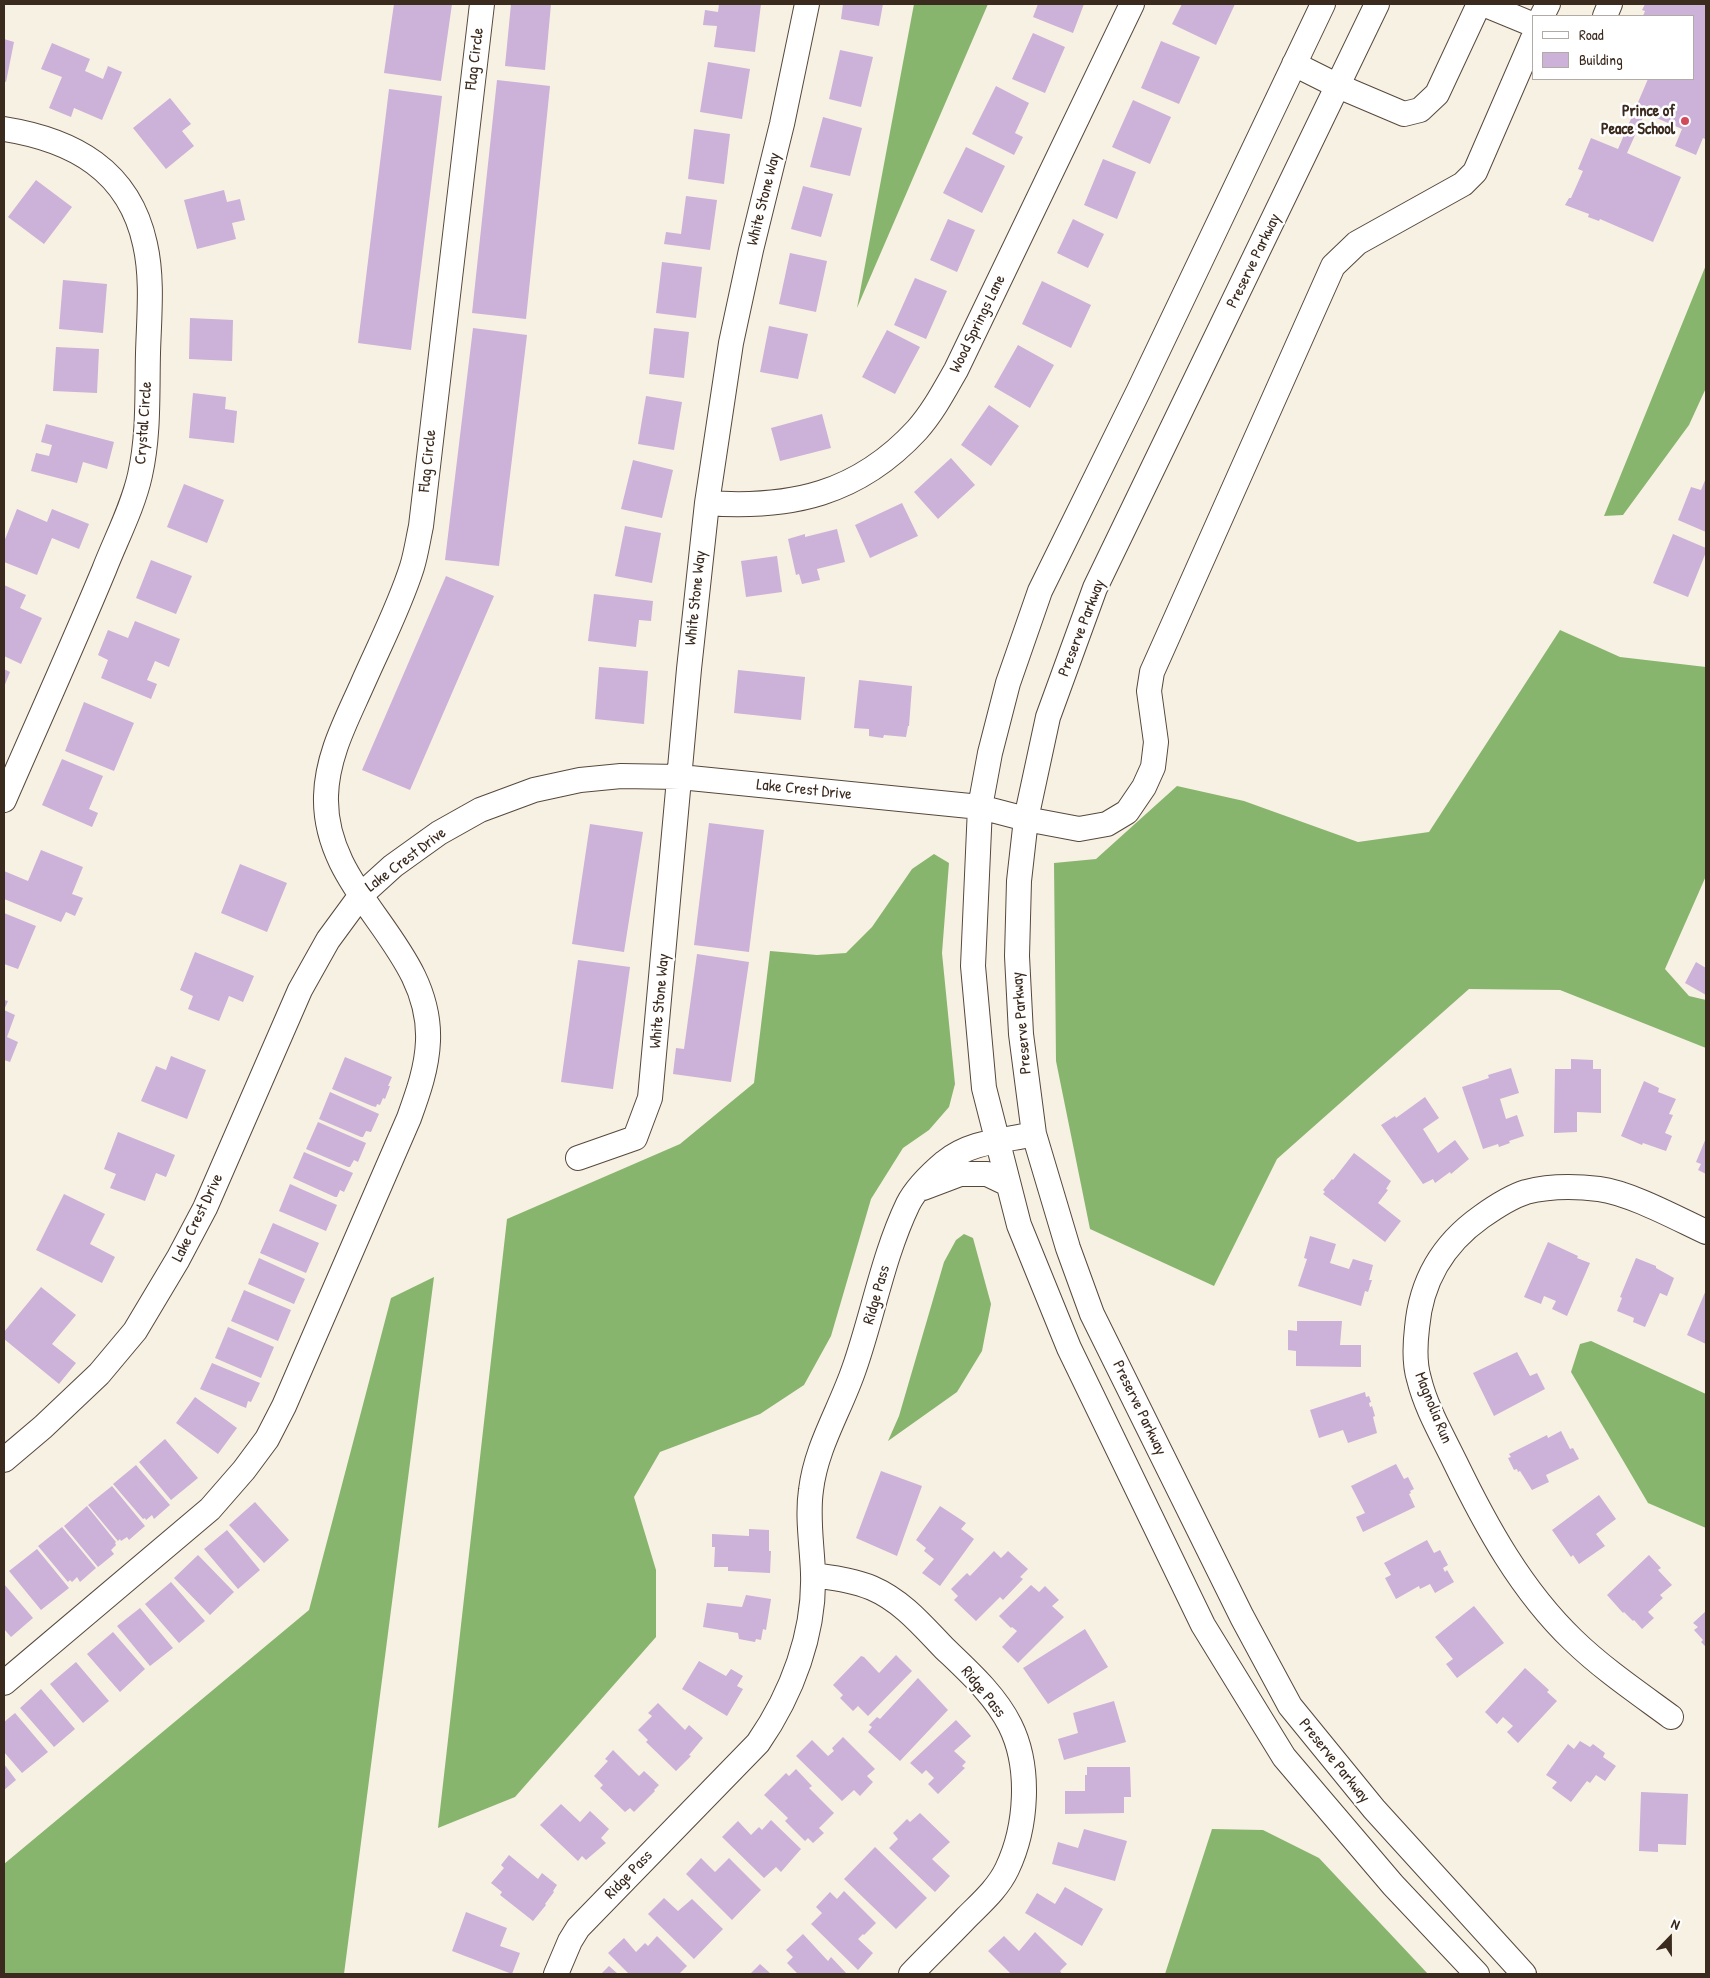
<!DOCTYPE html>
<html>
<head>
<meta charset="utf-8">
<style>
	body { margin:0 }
	#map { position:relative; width:1710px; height:1978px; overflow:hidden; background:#f7f1e3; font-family:"Patrick Hand",sans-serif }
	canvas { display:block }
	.frame { position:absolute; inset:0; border:5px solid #3b2a1e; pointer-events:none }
	.legend { position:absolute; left:1532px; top:15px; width:162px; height:65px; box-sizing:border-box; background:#fff; border:1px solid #b1aaa5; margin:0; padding:6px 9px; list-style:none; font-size:15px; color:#3b2a1e }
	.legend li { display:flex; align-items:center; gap:10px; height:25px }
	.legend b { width:25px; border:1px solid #b1aaa5 }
	.north { position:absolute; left:1645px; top:1913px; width:50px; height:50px; -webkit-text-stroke:4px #fff; paint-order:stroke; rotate:22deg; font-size:14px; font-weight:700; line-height:20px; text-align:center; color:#3b2a1e }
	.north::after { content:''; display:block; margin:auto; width:18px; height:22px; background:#3b2a1e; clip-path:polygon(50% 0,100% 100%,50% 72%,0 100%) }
</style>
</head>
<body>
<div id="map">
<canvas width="1710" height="1978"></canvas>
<div class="frame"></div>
<ul class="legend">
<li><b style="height:6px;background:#fff"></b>Road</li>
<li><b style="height:14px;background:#ccb1d8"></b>Building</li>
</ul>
<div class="north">N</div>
</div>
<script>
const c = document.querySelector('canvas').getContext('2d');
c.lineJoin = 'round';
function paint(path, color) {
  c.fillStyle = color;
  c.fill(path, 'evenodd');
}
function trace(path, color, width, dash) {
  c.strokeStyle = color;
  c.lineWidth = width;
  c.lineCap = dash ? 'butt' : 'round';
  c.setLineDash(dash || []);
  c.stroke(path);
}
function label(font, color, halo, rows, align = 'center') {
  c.font = font + ' "Patrick Hand",sans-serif';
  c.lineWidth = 5;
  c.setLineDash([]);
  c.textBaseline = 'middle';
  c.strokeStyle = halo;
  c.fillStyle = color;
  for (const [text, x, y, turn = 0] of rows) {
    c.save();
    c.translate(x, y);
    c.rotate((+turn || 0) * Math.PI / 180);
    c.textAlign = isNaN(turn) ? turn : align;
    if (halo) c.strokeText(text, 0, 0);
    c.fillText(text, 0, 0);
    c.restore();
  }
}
const forest = new Path2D(`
	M914 4H988L857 308Z
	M1706 265V388L1689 425 1623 515 1604 516Z
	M1560 630 1620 657 1706 667V876L1665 969 1689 996 1706 1000V1048L1560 990 1469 989 1277 1159 1214 1286 1090 1229 1056 1061 1054 863 1096 859 1177 786 1244 801 1358 842 1429 832Z
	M934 854 949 863 942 953 955 1084 949 1107 929 1130 903 1148 871 1199 831 1336 804 1385 760 1414 660 1452 634 1497 656 1570V1637L515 1797 438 1828 507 1219 680 1144 754 1083 770 951 817 955 846 953 872 927 912 869Z
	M964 1234 973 1238 991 1304 982 1351 957 1392 888 1441 899 1416 944 1262 956 1240Z
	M434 1277 344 1974H4V1864L309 1610 391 1298Z
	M1591 1341 1706 1394V1528L1648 1503 1571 1372 1580 1344Z
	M1212 1829 1263 1830 1319 1858 1428 1974H1165Z`);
const building = new Path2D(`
	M394 4H452L441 81 384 73Z
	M511 4H551L545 70 505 66Z
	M719 4H761L755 52 714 47 717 26 703 25 705 10 718 12Z
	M843 4H883L879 26 841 19Z
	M1038 4H1084L1073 33 1033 17Z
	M1182 4H1235L1216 45 1172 24Z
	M1645 4H1706L1705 139 1703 138 1696 155 1675 146 1682 129 1645 113 1627 153 1681 177 1653 242 1600 219 1599 221 1588 217 1589 214 1565 205 1569 198H1571L1583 171 1578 169 1591 138 1618 149 1648 79H1694V16H1643L1645 11 1642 10Z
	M1033 33 1065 47 1045 93 1012 79Z
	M4 39 14 42 6 82 4 81Z
	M1161 41 1200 57 1179 104 1141 88Z
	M52 43 90 59 85 71 103 79 108 66 122 72 102 120 74 108 71 117 49 108 62 77 41 69Z
	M840 50 873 57 861 107 829 99Z
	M708 62 750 69 742 119 700 112Z
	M497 80 550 86 526 319 472 313Z
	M996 86 1029 103 1015 133 1023 137 1014 155 972 134Z
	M389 89 442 96 411 350 358 343Z
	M170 98 191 124 182 131 194 146 166 169 133 128Z
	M1133 100 1171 117 1150 164 1112 147Z
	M823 117 862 128 850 176 810 167Z
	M694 129 730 134 724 184 688 179Z
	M966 147 1005 166 982 213 943 193Z
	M1103 159 1136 172 1117 219 1084 205Z
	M36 180 72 207 44 244 8 217Z
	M803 186 833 194 821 237 791 229Z
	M224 190 227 202 240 199 245 220 232 223 236 239 197 249 184 200Z
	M686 196 717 200 710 250 664 244 666 232 681 234Z
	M948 219 975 230 957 272 930 260Z
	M1073 219 1104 234 1088 268 1057 253Z
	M790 253 827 261 816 312 779 304Z
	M662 262 702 267 696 318 656 313Z
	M915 278 947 291 926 339 894 325Z
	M63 280 107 284 103 333 59 329Z
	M1042 281 1091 305 1071 348 1022 324Z
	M190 318 233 320 232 361 189 359Z
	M769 326 808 334 798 379 760 372Z
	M473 328 527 335 499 566 445 560Z
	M654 328 689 332 684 378 649 374Z
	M887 330 920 347 895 394 862 377Z
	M1018 345 1054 365 1030 408 994 387Z
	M56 347 99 349 97 393 53 391Z
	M193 393 226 397 225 409 237 411 234 443 189 438Z
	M646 396 682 402 674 450 638 444Z
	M989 405 1019 426 991 466 961 445Z
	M822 414 831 448 780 461 771 428Z
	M46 424 114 442 107 469 83 462 77 483 31 471 36 453 49 456 52 445 41 442Z
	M951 458 975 485 938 519 914 492Z
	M633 460 673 470 662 518 621 509Z
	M1706 478V532L1678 520 1691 487 1701 490Z
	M184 484 224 500 207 543 167 527Z
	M902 503 918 536 870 558 855 525Z
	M17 509 47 522 52 509 89 524 79 549 52 538 37 575 4 562V542Z
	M625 526 661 533 652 583 615 576Z
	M837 529 845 562 817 569 820 580 802 584 799 574 796 575 788 539 805 534V537Z
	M1673 534 1706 548V552L1688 597 1653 583Z
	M777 556 782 592 746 597 741 561Z
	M151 560 192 576 176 614 136 598Z
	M446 576 494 596 410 790 362 770Z
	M4 585 26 595 20 608 42 618 21 664 4 656Z
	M594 594 653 601 651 621 639 620 636 647 588 641Z
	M135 621 180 639 169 667 155 661 147 680 157 684 151 699 101 678 108 660 98 655 108 630 128 638Z
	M599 667 648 671 644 724 595 719Z
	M4 669 10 672 4 687Z
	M738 670 805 677 801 720 734 713Z
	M859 680 912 686 909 726H908L906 737 884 735 883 738 869 736V729L854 728Z
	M84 702 134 723 114 771 65 751Z
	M62 759 103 776 89 809 98 813 92 827 42 805Z
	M709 823 764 830 749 952 694 945Z
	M590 824 643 832 624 952 572 944Z
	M41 850 83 867 72 894 83 898 75 916 66 912 61 922 4 899V871L28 881Z
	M240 864 287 883 267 932 221 913Z
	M4 913 36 926 18 969 4 964Z
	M195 952 254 976 243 1002 229 996 219 1021 188 1009 193 996 180 990Z
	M697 954 749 962 731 1082 673 1074 676 1048 684 1049Z
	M578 960 630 967 613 1089 561 1082Z
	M1696 962 1706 968V995L1685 983Z
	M4 1000 8 1001 4 1010 15 1015 7 1037 18 1042 10 1062 4 1060Z
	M171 1056 206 1070 187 1119 141 1101 156 1066 166 1070Z
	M345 1057 392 1077 388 1086H390L385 1099 383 1098 380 1105 377 1104 376 1107 372 1106 332 1089Z
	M1571 1059 1593 1060V1069H1601V1113L1577 1112V1132L1554 1133 1555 1069H1571Z
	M1511 1068 1519 1093 1500 1099 1506 1119 1517 1115 1524 1136 1509 1141 1510 1143 1499 1147 1498 1144 1483 1149 1462 1087 1489 1078 1488 1075Z
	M1644 1081 1659 1088 1658 1092 1676 1099 1669 1114 1673 1115 1665 1133 1672 1136 1666 1151 1643 1143 1642 1145 1621 1136Z
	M330 1092 379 1114 371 1132 366 1131 363 1137H361L319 1119Z
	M1425 1097 1439 1118 1423 1129 1438 1153 1455 1140 1469 1159 1451 1174 1450 1172 1435 1183 1433 1179 1423 1184 1381 1125 1395 1116 1396 1118Z
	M318 1122 366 1143 358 1162 354 1160 350 1167H348L306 1149Z
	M118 1132 175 1155 166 1177 156 1173 145 1201 110 1188 116 1174 104 1169Z
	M1706 1138V1174L1698 1170 1701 1164 1696 1162Z
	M304 1152 353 1173 344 1192 340 1190 337 1197H335L293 1178Z
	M1354 1153 1391 1181 1386 1189 1388 1190 1378 1203 1401 1221 1385 1242 1323 1194 1325 1192 1323 1190 1332 1179 1333 1180Z
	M290 1184 337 1205 326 1231 279 1211Z
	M64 1194 105 1214 90 1244 115 1257 102 1283 36 1250Z
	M273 1223 319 1243 306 1273 260 1253Z
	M1310 1236 1336 1244 1330 1263 1349 1269 1353 1259 1373 1265 1369 1280H1372L1368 1292 1365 1291 1361 1306 1298 1286 1307 1259 1304 1258Z
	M1548 1242 1578 1256 1577 1258 1590 1263 1567 1316 1552 1309 1556 1301 1544 1296 1541 1304 1524 1297Z
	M259 1258 305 1279 294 1304 248 1284Z
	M1636 1258 1656 1266V1268L1674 1278 1667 1296 1660 1293 1645 1327 1633 1322 1634 1318 1617 1311 1622 1298 1620 1297Z
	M41 1287 76 1315 52 1344 76 1363 59 1384 4 1339V1332Z
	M244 1290 291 1310 278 1341 231 1321Z
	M1706 1290V1344L1687 1335Z
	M1297 1321H1342L1340 1345H1361V1367L1296 1366V1351L1288 1350V1330L1297 1331Z
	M228 1327 274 1347 261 1378 215 1358Z
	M1517 1352 1530 1376 1537 1373 1545 1389 1494 1416 1473 1373Z
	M212 1363 260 1383 251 1402 248 1401 246 1408 200 1389Z
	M1365 1392 1366 1397 1369 1396 1371 1402 1369 1403 1370 1407 1372 1406 1375 1416 1373 1417 1377 1433 1348 1443 1343 1430 1319 1438 1310 1410Z
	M195 1397 237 1428 218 1454 176 1423Z
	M1561 1431 1570 1449 1573 1448 1579 1459 1546 1475 1549 1482 1532 1490 1520 1471 1518 1472 1517 1469 1514 1470 1508 1458 1511 1457 1509 1454 1547 1435 1548 1438Z
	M165 1439 198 1478 171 1500 139 1462Z
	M1396 1464 1404 1479 1408 1477 1414 1489 1410 1491 1411 1493 1409 1494 1415 1507 1363 1532 1356 1517 1365 1513 1351 1486Z
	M136 1465 170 1505 154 1519 152 1515 146 1520 145 1518 143 1519 113 1484Z
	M881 1471 922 1486 897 1556 856 1538Z
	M112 1486 145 1526 129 1540 127 1537 121 1541 120 1539 118 1541 88 1505Z
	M1599 1495 1616 1519 1596 1534 1605 1546 1579 1564 1573 1555 1571 1557 1552 1530Z
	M255 1502 289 1540 264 1563 229 1525Z
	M87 1506 116 1542 115 1543 116 1545 111 1550 114 1554 98 1567 64 1526Z
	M940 1506 966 1523 961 1529 974 1539 940 1586 922 1573 934 1559 924 1551 926 1548 916 1540Z
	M62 1527 96 1568 80 1582 77 1577 72 1582 70 1580 68 1582 38 1546Z
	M749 1529 769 1530V1551H771L770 1573 728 1571V1567H714L715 1547H712V1534L749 1536Z
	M227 1530 260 1570 238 1589 204 1549Z
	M1427 1540 1434 1553 1440 1550 1448 1565 1443 1568 1445 1572 1447 1570 1454 1582 1435 1593 1430 1584 1420 1589 1419 1586 1396 1599 1385 1578 1391 1575 1384 1563Z
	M37 1549 69 1588 41 1610 9 1571Z
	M994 1551 1001 1558 1008 1551 1028 1569 1020 1577 1023 1579 1003 1600 1000 1597 976 1621 954 1600 958 1596 951 1589 967 1573 970 1576Z
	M198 1555 234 1592 210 1615 174 1578Z
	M1649 1555 1661 1568 1658 1570 1672 1585 1660 1595 1663 1598 1648 1612 1654 1618 1642 1629 1634 1620 1633 1621 1624 1612 1623 1613 1607 1595Z
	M171 1582 205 1621 179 1643 145 1604Z
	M4 1584 33 1618 11 1637 4 1629Z
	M1031 1585 1039 1592 1045 1586 1059 1600 1052 1606 1064 1617 1018 1663 1002 1647 1017 1631 1012 1627 1011 1628 999 1616Z
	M746 1595 771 1599 766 1630 763 1629 761 1640 756 1639 755 1642 739 1639 738 1633 703 1627 707 1603 742 1607Z
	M1474 1606 1504 1643 1457 1678 1446 1664 1453 1659 1435 1637Z
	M140 1608 173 1648 150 1666 117 1626Z
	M1706 1611V1647L1701 1642 1703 1640 1694 1630 1698 1627 1693 1623Z
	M1085 1629 1108 1667 1048 1704 1023 1668Z
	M113 1632 145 1669 120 1692 87 1654Z
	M896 1655 912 1671 868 1716 858 1706 853 1711 840 1698 843 1695 833 1685 861 1656 864 1657 879 1673Z
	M699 1661 726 1676 731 1669 743 1676 737 1686 743 1689 727 1716 682 1689Z
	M76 1662 109 1701 83 1723 50 1684Z
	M1525 1668 1549 1690 1547 1692 1557 1701 1518 1743 1507 1732 1513 1726 1503 1717 1497 1724 1485 1712Z
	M918 1678 948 1710 900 1761 868 1732 872 1727 869 1725 877 1717 880 1719Z
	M41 1689 75 1729 54 1747 20 1708Z
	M1114 1701 1126 1742 1064 1760 1058 1739 1078 1733 1073 1713Z
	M658 1703 685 1730 689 1725 703 1738 689 1755 691 1756 676 1771 646 1742 648 1740 638 1730 652 1716 648 1713Z
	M15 1713 48 1752 22 1773 4 1752V1722Z
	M956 1720 971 1736 954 1751 966 1762 962 1766 965 1768 938 1794 928 1784 934 1778 926 1770 922 1774 910 1763Z
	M843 1737 875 1769 867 1776 873 1782 860 1796 854 1790 842 1801 796 1756 812 1740 828 1756 834 1751 832 1748Z
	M1580 1741 1590 1747 1593 1744 1605 1753 1603 1757 1616 1766 1605 1781 1596 1775 1590 1783 1587 1781 1571 1802 1552 1788 1557 1782 1546 1775 1568 1744 1574 1749Z
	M613 1750 639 1776 644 1771 659 1785 654 1790 655 1791 634 1812 630 1808 625 1812 600 1788 603 1785 594 1776 608 1761 605 1759Z
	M4 1764 16 1780 4 1790Z
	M1087 1767H1130L1131 1797H1124V1813L1065 1814V1791H1085V1775H1087Z
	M796 1769 812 1786 809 1788 834 1813 819 1828 824 1833 813 1843 808 1838 805 1841 785 1821 788 1818 764 1795 786 1773 789 1776Z
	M1641 1792 1688 1794 1686 1845 1658 1844V1852L1639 1851Z
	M561 1804 580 1822 590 1811 609 1829 601 1838 606 1843 586 1860 582 1856 578 1861 540 1825Z
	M920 1813 950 1842 932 1859 950 1876 935 1892 889 1848 898 1839 893 1833 907 1819 910 1822Z
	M771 1820 801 1849 781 1872 776 1867 764 1878 722 1837 738 1821 751 1835 759 1827 762 1830Z
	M1084 1829 1127 1841 1115 1881 1052 1864 1058 1842 1078 1848Z
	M875 1847 927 1898 896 1929 844 1879Z
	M509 1855 538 1879 542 1873 557 1885 553 1891 554 1892 545 1904 546 1905 533 1921 500 1895 502 1892 491 1883 504 1868 501 1865Z
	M701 1858 715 1872 729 1858 761 1890 732 1920 686 1874Z
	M1065 1887 1103 1909 1082 1946 1025 1913 1037 1893 1055 1904Z
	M844 1891 876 1923 864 1935 863 1934 858 1939 873 1953 858 1970 811 1924 822 1913 816 1907 830 1892 837 1899Z
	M664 1898 678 1911 692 1899 723 1929 694 1959 648 1914Z
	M466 1912 507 1928 500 1946 520 1953 512 1974 452 1951Z
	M1035 1932 1067 1964 1060 1971 1062 1974H1011L988 1951 1004 1936 1019 1951Z
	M803 1934 828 1961 831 1957 847 1974H798L787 1963 793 1957 786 1950Z
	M657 1936 687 1966 679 1974H629L608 1953 624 1938 636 1952 645 1943 648 1946Z
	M760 1964 771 1974H750Z
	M609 1966 618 1974H601Z`);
const minor = new Path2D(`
	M1323 4 1139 390 1040 591 1008 683 990 753 980 807 973 966 984 1088 1019 1225 1069 1348 1203 1625 1284 1757 1393 1885 1477 1974
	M1377 4 1095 588 1048 717 1026 819 1019 881 1017 956 1021 1034 1034 1134 1068 1248 1092 1314 1242 1617 1290 1706 1374 1809 1524 1974
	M1483 4 1534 25
	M1542 16 1548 4
	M1605 16 1610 4
	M1294 64 1338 86 1404 114 1420 110 1437 94 1479 4
	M4 129C73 140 129 170 145 244 153 279 149 317 148 353 147 393 149 435 140 475 133 507 116 539 104 570 72 647 37 724 4 800
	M707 503C791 509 858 494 917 430 933 412 944 391 956 370L1132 4
	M578 1158 635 1138 650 1098 689 669 707 503 731 343 751 250 782 124 807 4
	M923 1188 960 1174H987L1008 1184
	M4 1460 43 1427 99 1374 135 1331 178 1259 205 1208 300 990 328 940 361 895 393 866 439 833 480 810 534 790 580 780 621 776 680 777 980 807 1026 819 1079 829 1107 824 1127 812 1144 787 1153 767 1156 742 1149 691 1152 672 1333 266 1357 243 1463 184 1475 172 1534 36
	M813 1575C833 1578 853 1580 872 1588 902 1601 922 1625 944 1648 968 1671 995 1695 1010 1725 1031 1767 1027 1827 1007 1869 998 1888 982 1902 966 1918 948 1937 929 1955 911 1974
	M4 1683 210 1509 244 1470 267 1439 284 1406 409 1118C418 1093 427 1068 428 1041 432 945 323 894 326 796 327 756 346 721 362 685 379 646 399 608 412 567 416 554 418 540 421 526L482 4
	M1671 1717C1637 1692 1603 1669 1573 1640 1521 1590 1486 1526 1455 1462 1442 1435 1426 1408 1419 1379 1414 1363 1415 1345 1417 1328 1421 1281 1443 1244 1481 1217 1495 1207 1510 1197 1526 1192 1549 1186 1575 1186 1599 1189 1630 1193 1676 1218 1706 1232
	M556 1974 570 1941 578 1928 758 1743C792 1694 815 1633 813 1573 812 1545 807 1517 811 1490 816 1447 840 1410 854 1369 873 1315 883 1256 908 1204 916 1188 932 1173 945 1162 971 1141 1003 1141 1034 1134`);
const markers = [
	[1685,121,5,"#d1495b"]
];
const streetNames = [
	["Flag Circle",475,59,-83],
	["White Stone Way",764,199,-76],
	["Preserve Parkway",1254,261,-64],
	["Wood Springs Lane",978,324,-64],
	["Crystal Circle",144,423,-86],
	["Flag Circle",428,461,-84],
	["White Stone Way",696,598,-84],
	["Preserve Parkway",1082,628,-69],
	["Lake Crest Drive",804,790,6],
	["Lake Crest Drive",406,860,-37],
	["White Stone Way",660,1001,-85],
	["Preserve Parkway",1022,1023,-95],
	["Lake Crest Drive",198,1218,-64],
	["Ridge Pass",877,1295,-74],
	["Preserve Parkway",1139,1408,64],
	["Magnolia Run",1433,1408,68],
	["Ridge Pass",983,1692,51],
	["Preserve Parkway",1334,1761,51],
	["Ridge Pass",629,1875,-46]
];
const poiNames = [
	["Prince of",1675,112],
	["Peace School",1675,130]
];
paint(forest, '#88b56d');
paint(building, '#ccb1d8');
trace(minor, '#57483c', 26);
trace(minor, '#fff', 24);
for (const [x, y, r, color] of markers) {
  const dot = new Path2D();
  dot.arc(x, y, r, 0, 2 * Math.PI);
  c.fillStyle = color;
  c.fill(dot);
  trace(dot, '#fff', 2);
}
label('16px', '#3b2a1e', '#fff', streetNames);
label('bold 16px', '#3b2a1e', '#fff', poiNames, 'right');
</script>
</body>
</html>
